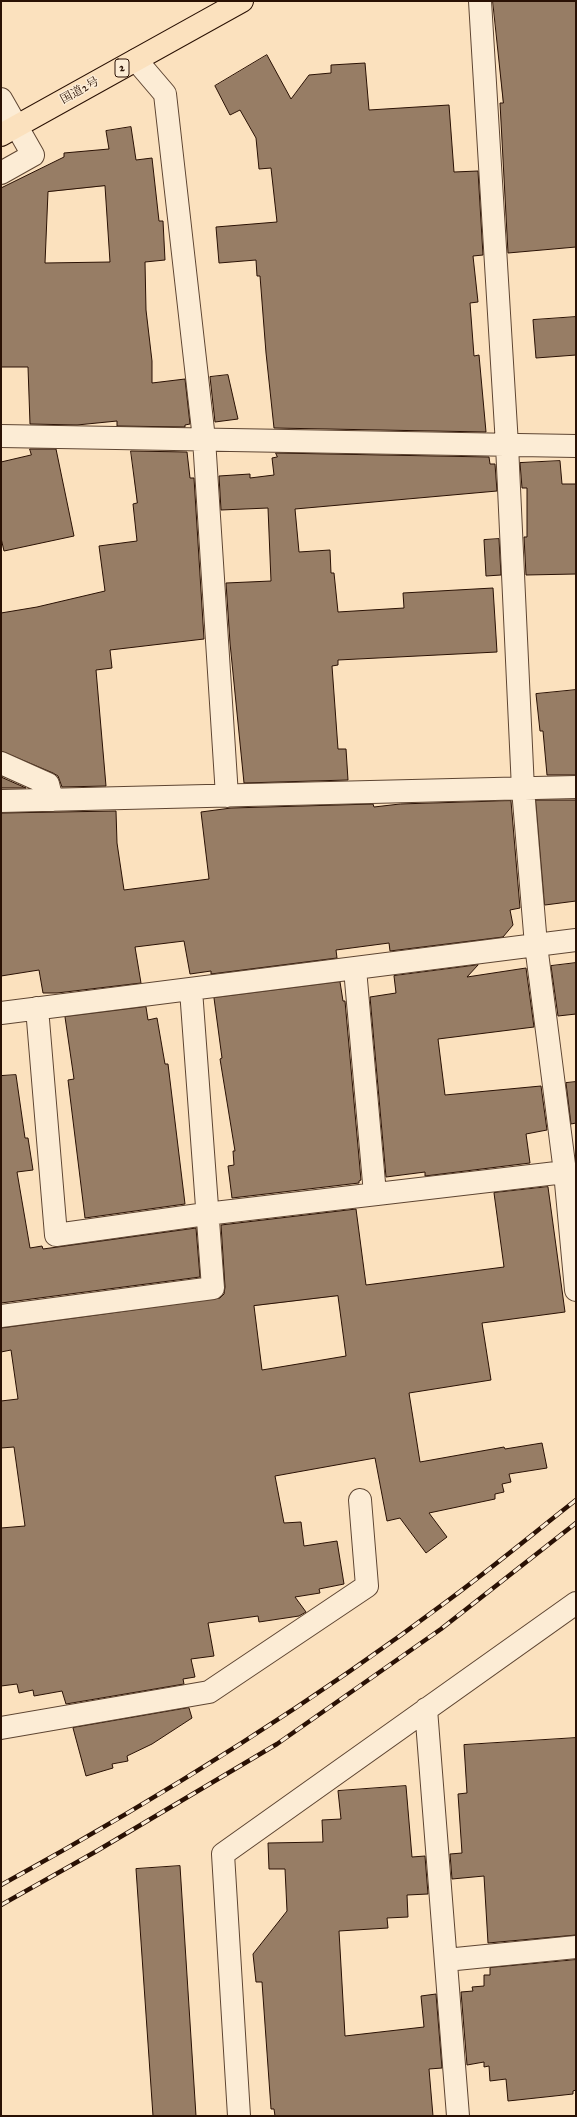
<!DOCTYPE html>
<html>
<head>
<meta charset="utf-8">
<style>
	body { margin:0 }
	#map { position:relative; width:577px; height:2117px; overflow:hidden; background:#fbe1be; font-family:"IM FELL Great Primer",serif }
	canvas { display:block }
	.frame { position:absolute; inset:0; border:2px solid #2a1104; pointer-events:none }
</style>
</head>
<body>
<div id="map">
<canvas width="577" height="2117"></canvas>
<div class="frame"></div>
</div>
<script>
const c = document.querySelector('canvas').getContext('2d');
c.lineJoin = 'round';
function paint(path, color) {
  c.fillStyle = color;
  c.fill(path, 'evenodd');
}
function trace(path, color, width, dash) {
  c.strokeStyle = color;
  c.lineWidth = width;
  c.lineCap = dash ? 'butt' : 'round';
  c.setLineDash(dash || []);
  c.stroke(path);
}
function label(font, color, halo, rows, align = 'center') {
  c.font = font + ' "IM FELL Great Primer","Noto Serif JP",serif';
  c.lineWidth = 3;
  c.setLineDash([]);
  c.textBaseline = 'middle';
  c.strokeStyle = halo;
  c.fillStyle = color;
  for (const [text, x, y, turn = 0] of rows) {
    c.save();
    c.translate(x, y);
    c.rotate((+turn || 0) * Math.PI / 180);
    c.textAlign = isNaN(turn) ? turn : align;
    if (halo) c.strokeText(text, 0, 0);
    c.fillText(text, 0, 0);
    c.restore();
  }
}
const building = new Path2D(`
	M493 1H576V247L508 253 500 103H503Z
	M267 55 291 99 309 75 331 73V65L365 63 369 110 449 105 454 172 478 171 483 255 473 256 478 302 470 303 474 356 479 355 486 432 274 428 266 353 260 276H257L256 260 219 263 216 227 277 222 271 168 259 169 256 138 240 110 230 115 215 86Z
	M131 127 136 160 152 158 159 221H163L165 260 145 262 146 310 152 361V383L185 379 190 424 185 425V427L117 426V421L77 425 30 424 28 367H1V188L64 157V153L109 149 106 131ZM105 186 110 262 45 263 48 192Z
	M576 317V355L536 358 533 320Z
	M228 375 238 419 215 422 210 377Z
	M30 449H56L74 536 4 551 1 538V462L31 455Z
	M131 451 187 452 190 478H194L204 639 110 650 112 668 96 670 106 786 62 787 58 776 53 773 1 751V613L37 607 105 591 99 546 137 541 133 504 137 503Z
	M276 453 489 457 490 464H495L497 491 295 509 299 552 330 550 331 573H334L338 612 404 608 403 593 493 588 497 652 338 660V665L332 666 338 749H346L348 780 244 783 230 643 226 583 271 581 268 508 221 510 219 476 250 474V478L274 475 272 458 277 457Z
	M560 461 562 484H576V574L526 575 524 537H527V488H522L520 463Z
	M499 539 501 575 486 576 484 540Z
	M576 690V775H547L543 731H540L536 694Z
	M1 777 26 788H1Z
	M536 800H576V901L545 905Z
	M511 801 520 908 510 910 513 925 503 937 390 951 389 943 336 950 337 958 211 974V971L190 974 184 941 135 947 141 983 57 993H43L39 970 1 976V813L116 811 117 843 124 890 209 879 201 812 231 808 373 804 374 807 400 804Z
	M576 963V1014L558 1016 551 966Z
	M478 965 467 977 526 968 534 1027 438 1039 445 1095 541 1086 547 1130 526 1134 530 1163 425 1176V1172L386 1177 370 997 396 993 394 976Z
	M340 982 343 1001H345L361 1180 359 1181V1183L232 1198 228 1166 234 1165 233 1151H235L220 1059 222 1058 214 998Z
	M146 1007 148 1020 157 1018 165 1064H168L185 1204 85 1218 68 1080 74 1079 65 1017Z
	M16 1075 25 1138H28L33 1170 17 1172 30 1248 42 1246 43 1249 196 1228 200 1277 1 1303V1076Z
	M576 1082V1123L571 1124 566 1083Z
	M548 1187 565 1312 482 1323 491 1380 409 1393 420 1462 504 1447 505 1449 542 1443 547 1468 509 1474 511 1482 502 1484 504 1492 495 1494V1499L429 1513 447 1537 426 1553 400 1518 387 1521 375 1458 275 1476 284 1523 301 1522 304 1546 337 1541 344 1584 319 1589 320 1593 295 1597 306 1612 299 1616 259 1622 258 1616 208 1623 214 1656 191 1659 195 1677 183 1679 184 1684 66 1704 62 1691 34 1696 33 1690 19 1693 17 1684 1 1686V1528L25 1526 14 1447 1 1448V1401L18 1399 11 1350 1 1352V1328L220 1298 224 1294 225 1287 221 1225 356 1209 366 1285 504 1267 494 1193ZM338 1296 346 1356 262 1370 254 1306Z
	M189 1708 192 1718 152 1744 127 1756 128 1761 112 1764 113 1768 86 1776 73 1728Z
	M576 1738V1935L488 1943 484 1876 452 1879 450 1854 462 1853 458 1794 467 1793 464 1745Z
	M406 1786 412 1857 425 1856 428 1894 407 1895 408 1917 387 1918 388 1928 339 1931 345 2036 424 2027 421 1996 436 1994 442 2068 429 2069 433 2116H275L274 2109H271L262 1982H256L253 1954 287 1911 285 1869H269L268 1843 323 1842 322 1820 341 1819 338 1791Z
	M180 1866 196 2116H153L136 1869Z
	M576 1960V2090L573 2091V2094L508 2101 506 2079 490 2081 489 2066 484 2067V2062L467 2065 461 1992 473 1991 472 1987 484 1986V1975H490V1968Z`);
const minor = new Path2D(`
	M480 1 507 445 523 789 536 945 576 940
	M136 60 165 94 204 439 227 796
	M1 99 33 155 1 173
	M1 436 576 446
	M1 763 48 784 52 800
	M1 801 576 787
	M355 969 375 1194
	M37 1008 56 1235 206 1214 565 1172
	M1 1013 536 945 565 1172 576 1290
	M1 1316 213 1288 191 990
	M426 1709 458 2116
	M1 1728 209 1692 367 1586 360 1500
	M446 1960 576 1947
	M239 2116 223 1854 576 1603`);
const trunk = new Path2D(`
	M1 135 242 1`);
const rail = new Path2D(`
	M1 1885C156 1800 309 1705 450 1599 493 1567 534 1533 576 1500
	M1 1905 95 1852 277 1744 441 1629 576 1523`);
const shields = [
	[122,68,14]
];
const shieldNames = [
	["2",122,68]
];
const streetNames = [
	["国道2号",80,91,-29]
];
paint(building, '#977d65');
trace(building, '#2a1104', 1);
trace(minor, '#5e4532', 24);
trace(trunk, '#2a1104', 24);
trace(minor, '#fcecd5', 22);
trace(trunk, '#fbe1be', 22);
trace(rail, '#2a1104', 4.5);
trace(rail, '#fcecd5', 3, [9]);
for (const [x, y, w] of shields) {
  const box = new Path2D();
  box.roundRect(x - w / 2, y - 9, w, 18, 3);
  c.fillStyle = '#fcecd5';
  c.fill(box);
  trace(box, '#2a1104', 1);
}
label('bold 11px', '#2a1104', null, shieldNames);
label('12px', '#2a1104', '#fcecd5', streetNames);
</script>
</body>
</html>
